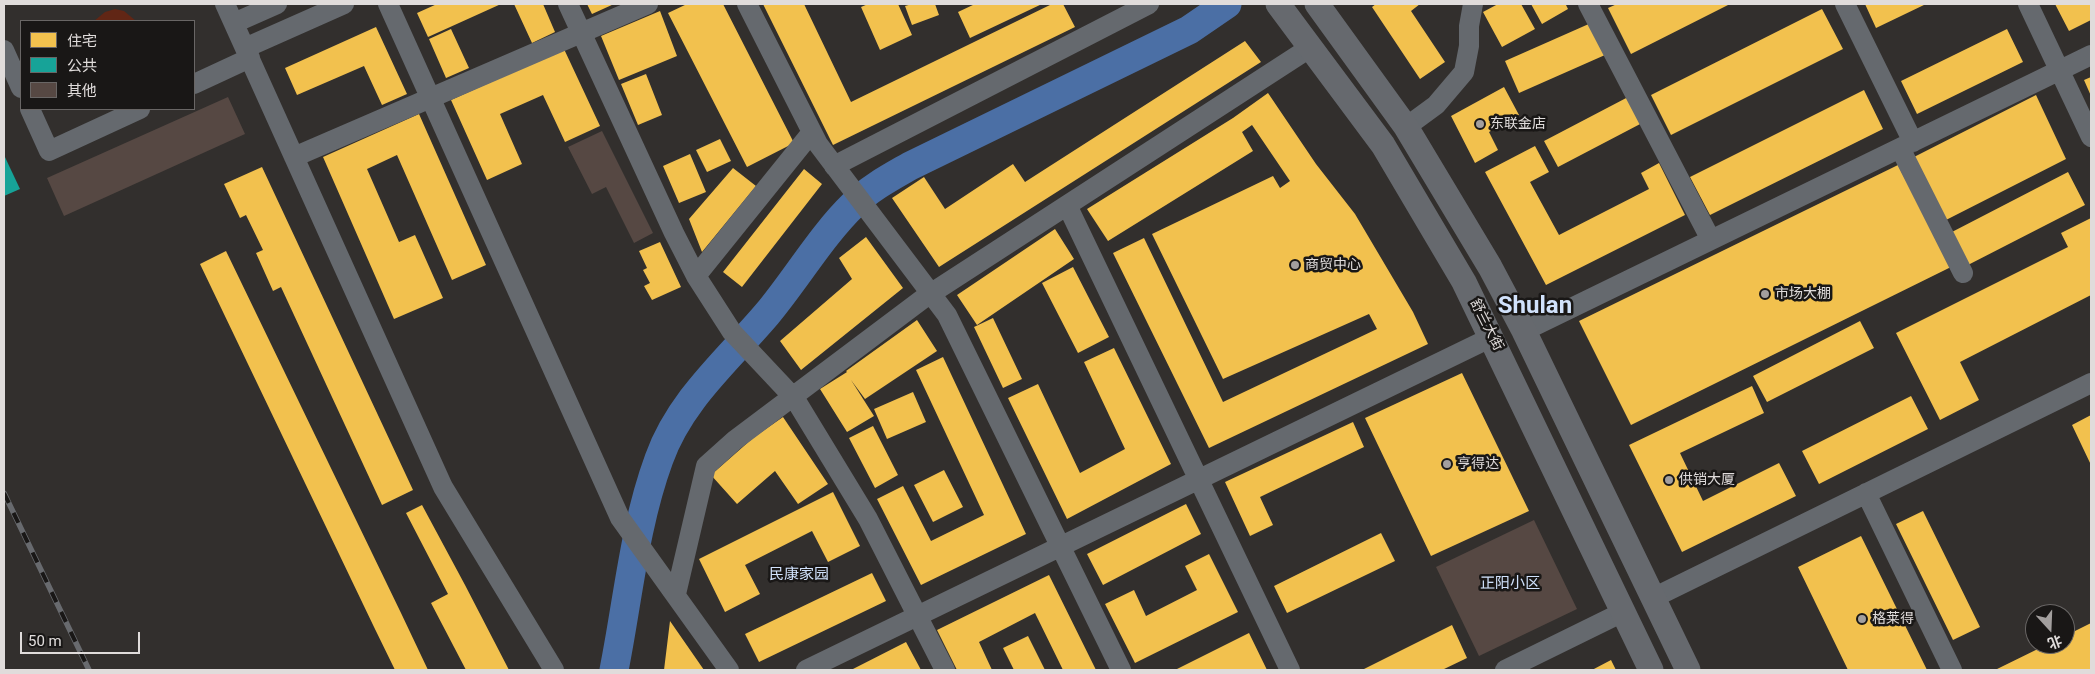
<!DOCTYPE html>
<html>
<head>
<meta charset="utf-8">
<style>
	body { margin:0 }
	#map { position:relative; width:2095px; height:674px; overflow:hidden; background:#322f2d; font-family:Roboto,"Noto Sans SC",sans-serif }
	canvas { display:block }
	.frame { position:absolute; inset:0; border:5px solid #e0dcdb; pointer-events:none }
	.legend { position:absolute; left:20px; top:20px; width:175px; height:90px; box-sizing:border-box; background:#191716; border:1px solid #696665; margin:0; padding:6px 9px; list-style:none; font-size:15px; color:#e0dcdb }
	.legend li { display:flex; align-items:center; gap:10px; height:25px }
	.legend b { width:25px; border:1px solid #696665 }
	.north { position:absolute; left:2025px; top:604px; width:50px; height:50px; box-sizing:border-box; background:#191716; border:1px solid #696665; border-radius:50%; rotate:160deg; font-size:14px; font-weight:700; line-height:20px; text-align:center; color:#e0dcdb }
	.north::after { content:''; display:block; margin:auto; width:18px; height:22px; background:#a39f9e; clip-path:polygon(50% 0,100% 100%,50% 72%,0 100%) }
	.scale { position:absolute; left:20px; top:632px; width:120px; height:22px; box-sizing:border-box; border:2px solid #e0dcdb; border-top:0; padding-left:6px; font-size:15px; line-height:18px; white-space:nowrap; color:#e0dcdb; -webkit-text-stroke:4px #191716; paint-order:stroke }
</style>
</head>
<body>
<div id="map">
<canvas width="2095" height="674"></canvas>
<div class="frame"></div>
<ul class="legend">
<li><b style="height:14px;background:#f2c14e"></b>住宅</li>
<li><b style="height:14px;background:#17a398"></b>公共</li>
<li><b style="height:14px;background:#564843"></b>其他</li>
</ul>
<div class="north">北</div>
<div class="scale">50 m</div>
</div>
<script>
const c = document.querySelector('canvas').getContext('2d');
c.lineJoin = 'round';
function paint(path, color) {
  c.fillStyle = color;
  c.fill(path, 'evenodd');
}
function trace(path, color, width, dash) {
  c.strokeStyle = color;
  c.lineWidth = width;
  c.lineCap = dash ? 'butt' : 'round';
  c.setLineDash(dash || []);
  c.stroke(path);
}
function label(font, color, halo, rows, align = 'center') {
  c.font = font + ' Roboto,"Noto Sans SC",sans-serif';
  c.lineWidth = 5;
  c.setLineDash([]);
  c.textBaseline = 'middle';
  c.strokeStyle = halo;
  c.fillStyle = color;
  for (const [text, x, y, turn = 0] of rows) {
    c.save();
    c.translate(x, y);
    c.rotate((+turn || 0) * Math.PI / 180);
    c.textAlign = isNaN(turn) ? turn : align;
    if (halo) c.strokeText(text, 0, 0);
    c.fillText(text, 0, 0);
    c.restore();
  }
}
const green = new Path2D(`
	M115 9 124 11 136 21H94L105 12Z`);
const homes = new Path2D(`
	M437 4H501L428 37 417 13Z
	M514 4H543L555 32 532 43Z
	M587 4H614L592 14Z
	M687 4H723L794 143 747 167 668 13Z
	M763 4H804L851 102 1052 4H1063L1075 27 833 145Z
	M868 4H898L912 35 880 50 861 7Z
	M912 4H935L939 15 912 25 905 6Z
	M975 4H1042L970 38 958 12Z
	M1376 4H1420L1411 11 1445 62 1420 79 1372 7Z
	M1498 4H1521L1535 29 1502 47 1483 12Z
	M1531 4H1569L1566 5 1568 9 1542 24Z
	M1617 4H1730L1631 54 1608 8Z
	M1865 4H1926L1876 28Z
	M2055 4H2091V20L2069 31Z
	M1822 9 1843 49 1671 135 1651 95Z
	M660 11 677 56 619 80 601 36Z
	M1591 23 1605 55 1519 93 1505 61Z
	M376 27 407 94 382 105 364 66 297 95 285 68Z
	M451 29 469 68 446 78 429 39Z
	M2007 29 2023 62 1917 114 1901 81Z
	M1245 41 1261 62 939 267 892 198 924 177 945 209 1013 164 1025 182Z
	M564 49 600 126 565 142 543 95 500 114 522 164 487 180 451 100Z
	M646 74 662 115 638 125 621 84Z
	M2091 77V96L2084 80Z
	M1504 87 1519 115 1489 132 1498 150 1475 163 1451 116Z
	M1864 90 1883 129 1710 215 1690 177Z
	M1268 93 1316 164 1355 214 1413 312 1428 344 1209 448 1113 253 1144 238 1223 402 1377 329 1369 314 1223 379 1152 234 1273 176 1280 188 1290 181 1252 125 1242 132 1253 151 1108 241 1087 209 1233 118Z
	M2036 95 2066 159 1946 220 1914 157Z
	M1630 96 1644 122 1558 167 1544 141Z
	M419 114 486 265 452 280 397 155 367 169 399 242 415 235 443 298 394 319 323 157Z
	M720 139 731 161 707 172 696 150Z
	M1535 146 1549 172 1530 182 1559 235 1649 189 1641 173 1659 163 1685 215 1546 285 1485 172Z
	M690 154 706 192 679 203 663 166Z
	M1898 165 1951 267 1631 425 1579 321Z
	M262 167 413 490 382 505 281 287 273 291 256 253 263 250 246 215 240 218 224 184Z
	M733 168 756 186 702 252 689 219Z
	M804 169 822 184 742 287 723 272Z
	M2068 172 2085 205 1966 266 1950 233Z
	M2091 218V295L1960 362 1979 400 1940 420 1896 333 2068 247 2061 233Z
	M1055 229 1074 259 977 325 957 295Z
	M866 237 903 288 801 370 780 341 852 279 839 258Z
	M660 242 681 287 652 300 644 286 650 283 643 270 647 268 639 251Z
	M226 251 401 613 428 670H395L374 627 200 264Z
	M1073 267 1109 337 1078 353 1042 283Z
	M993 318 1022 379 1003 388 974 327Z
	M917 320 937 351 865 399 851 380 874 416 847 432 820 389 847 372 846 371Z
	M1860 321 1874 348 1767 402 1753 376Z
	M1114 348 1171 464 1067 519 1008 398 1038 384 1080 473 1125 449 1084 362Z
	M943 357 1026 534 921 585 877 499 903 486 931 541 984 515 916 370Z
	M1462 373 1529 511 1431 556 1365 418Z
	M1752 386 1764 413 1680 453 1703 501 1779 463 1796 496 1682 552 1629 445Z
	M913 392 926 422 887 439 874 409Z
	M1911 396 1928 429 1819 484 1802 451Z
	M2091 415V465L2072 425Z
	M783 417 828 484 798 504 775 471 737 504 711 475 753 438Z
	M1353 422 1364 447 1260 497 1273 525 1250 536 1225 482Z
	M873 426 898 475 875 488 849 438Z
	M944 470 963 507 933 522 914 485Z
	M833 492 860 546 828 562 812 531 745 565 760 594 725 612 699 559Z
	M1186 504 1201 534 1103 585 1087 554Z
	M422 505 465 585 509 670H466L431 603 448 594 406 513Z
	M1923 511 1980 627 1953 640 1896 524Z
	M1381 533 1395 561 1287 613 1274 586Z
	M1861 536 1927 670H1848L1798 567Z
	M1209 554 1238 612 1135 663 1105 604 1134 590 1146 616 1197 590 1185 566Z
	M872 573 886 601 759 662 745 634Z
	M1049 575 1096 670H1063L1035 613 979 642 992 670H957L937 630Z
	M670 621 704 670H664Z
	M2091 623V670H1995L2048 644H2065V636Z
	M1452 625 1467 658 1442 670H1362Z
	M1249 633 1267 670H1175Z
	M1028 636 1045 670H1014L1003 648Z
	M906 642 921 670H851Z
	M1611 660 1616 670H1592Z`);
const public = new Path2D(`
	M4 155 20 189 4 196Z`);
const river = new Path2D(`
	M614 670C628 600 634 527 659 459 680 400 728 360 767 314 797 278 821 236 854 204 870 188 891 177 910 166L1189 30 1227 4`);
const building = new Path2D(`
	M228 97 245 134 64 216 47 178Z
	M602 131 653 233 634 243 606 187 592 194 568 147Z
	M1534 520 1577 609 1479 656 1436 567Z`);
const minor = new Path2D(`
	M225 4 443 487 554 670
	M388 4 620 518 729 670
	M568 4 674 233 696 276 732 332 795 399 868 519 945 670
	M747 4 818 144 947 315 1121 670
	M1588 4 1711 240
	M1845 4 1913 142
	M2028 4 2091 137
	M234 23 277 4
	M245 48 344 4
	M4 50 21 88
	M194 84 250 58
	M30 109 49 151 140 109
	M1406 127 1436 105 1464 72 1469 46V26L1473 4
	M1900 148 1963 273
	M294 157 648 4
	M834 166 1149 4
	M1067 205 1290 670
	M696 276 812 132
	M1524 331 2091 55
	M1866 493 1952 670
	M676 594 706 466 735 440 924 298 1311 47
	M1653 598 2091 383
	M806 670 1492 337
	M1505 670 1623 612`);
const major = new Path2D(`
	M1278 4 1383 145 1464 282 1651 670
	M1317 4 1406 127 1490 267 1524 331 1688 670`);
const rail = new Path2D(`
	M4 493 89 670`);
const markers = [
	[1480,124,5,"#a39f9e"],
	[1295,265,5,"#a39f9e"],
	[1765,294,5,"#a39f9e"],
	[1447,464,5,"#a39f9e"],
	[1669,480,5,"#a39f9e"],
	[1862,619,5,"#a39f9e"]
];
const poiNames = [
	["东联金店",1490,124],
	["商贸中心",1305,265],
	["市场大棚",1775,294],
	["亨得达",1457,464],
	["供销大厦",1679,480],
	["格莱得",1872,619]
];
const streetNames = [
	["舒兰大街",1486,325,63]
];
const neighbourhoodNames = [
	["民康家园",799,575],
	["正阳小区",1510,584]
];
const townNames = [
	["Shulan",1535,307]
];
paint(green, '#612615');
paint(homes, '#f2c14e');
paint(public, '#17a398');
trace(river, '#4b6fa5', 29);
paint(building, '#564843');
trace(minor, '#65696e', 20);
trace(major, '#66696e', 25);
trace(rail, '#686a6e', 5.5);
trace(rail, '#191716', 4, [11]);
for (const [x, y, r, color] of markers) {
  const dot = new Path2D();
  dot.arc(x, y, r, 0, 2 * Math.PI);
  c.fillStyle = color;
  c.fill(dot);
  trace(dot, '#191716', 2);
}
label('14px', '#e0dcdb', '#191716', poiNames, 'left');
label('14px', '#e0dcdb', '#191716', streetNames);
label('15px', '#d1e2fc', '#191716', neighbourhoodNames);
label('bold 24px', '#d1e2fc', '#191716', townNames);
</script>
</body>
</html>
